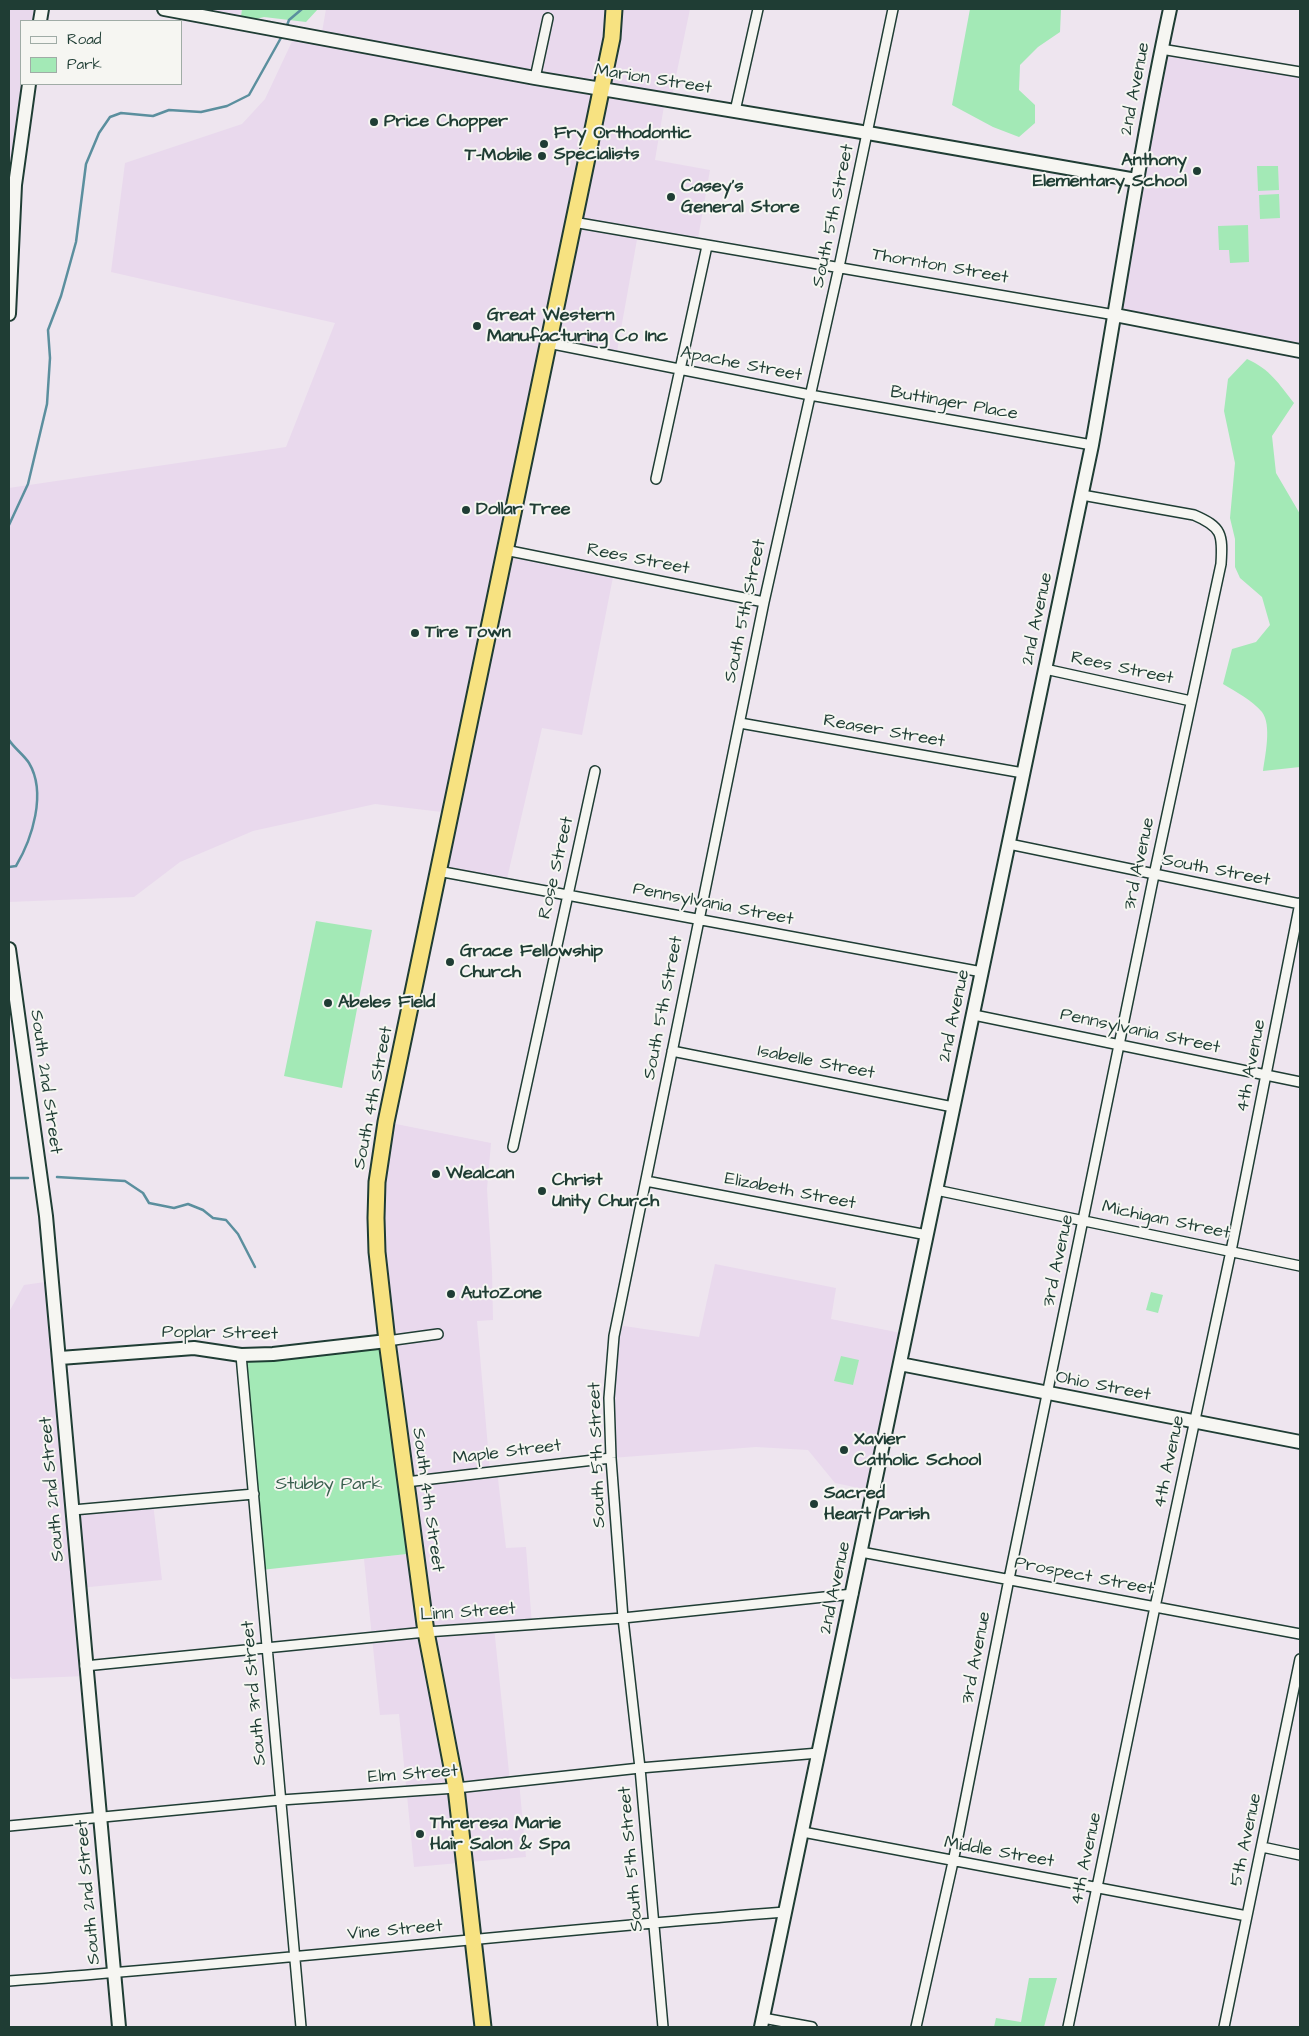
<!DOCTYPE html>
<html>
<head>
<meta charset="utf-8">
<style>
	body { margin:0 }
	#map { position:relative; width:1309px; height:2036px; overflow:hidden; background:#eee5ef; font-family:"Architects Daughter",sans-serif }
	canvas { display:block }
	.frame { position:absolute; inset:0; border:10px solid #1f3d34; pointer-events:none }
	.legend { position:absolute; left:20px; top:20px; width:162px; height:65px; box-sizing:border-box; background:#f6f6f2; border:1px solid #a0aca6; margin:0; padding:6px 9px; list-style:none; font-size:15px; color:#1f3d34 }
	.legend li { display:flex; align-items:center; gap:10px; height:25px }
	.legend b { width:25px; border:1px solid #a0aca6 }
</style>
</head>
<body>
<div id="map">
<canvas width="1309" height="2036"></canvas>
<div class="frame"></div>
<ul class="legend">
<li><b style="height:6px;background:#f6f6f2"></b>Road</li>
<li><b style="height:14px;background:#a3e9b6"></b>Park</li>
</ul>
</div>
<script>
const c = document.querySelector('canvas').getContext('2d');
c.lineJoin = 'round';
function paint(path, color) {
  c.fillStyle = color;
  c.fill(path, 'evenodd');
}
function trace(path, color, width, dash) {
  c.strokeStyle = color;
  c.lineWidth = width;
  c.lineCap = dash ? 'butt' : 'round';
  c.setLineDash(dash || []);
  c.stroke(path);
}
function label(font, color, halo, rows, align = 'center') {
  c.font = font + ' "Architects Daughter",sans-serif';
  c.lineWidth = 4;
  c.setLineDash([]);
  c.textBaseline = 'middle';
  c.strokeStyle = halo;
  c.fillStyle = color;
  for (const [text, x, y, turn = 0] of rows) {
    c.save();
    c.translate(x, y);
    c.rotate((+turn || 0) * Math.PI / 180);
    c.textAlign = isNaN(turn) ? turn : align;
    if (halo) c.strokeText(text, 0, 0);
    c.fillText(text, 0, 0);
    c.restore();
  }
}
const built = new Path2D(`
	M9 9H42L40 21H21V84H29L9 314Z
	M164 9H242L240 23Z
	M326 9H690L671 100H665L655 160 710 170 697 244 638 234 616 357 549 343 505 550 614 572 582 735 542 728 506 883 438 871 450 813 375 804 253 831 180 862 134 897 9 902V488L286 447 335 323 111 272 125 163 242 124 265 99 296 33 321 38Z
	M1161 49 1300 72V351L1115 315Z
	M386 1122 491 1143 487 1189 492 1271 493 1320 477 1321 490 1471 497 1470 506 1548 526 1547 532 1625 494 1627 510 1782 519 1781 526 1857 414 1867 399 1714 380 1715 364 1559 415 1553 379 1260Z
	M715 1264 836 1288 831 1319 906 1334 874 1491 835 1483 808 1450 756 1447 611 1458 609 1398 617 1325 699 1337Z
	M52 1281 73 1510 153 1503 162 1580 79 1588 86 1676 12 1679 9 1675V1312L24 1285Z`);
const green = new Path2D(`
	M242 9H318L306 22 264 17 240 23Z
	M970 9H1061L1060 32 1038 47 1020 65 1019 90 1035 105V123L1019 137 993 127 952 105Z
	M1278 166 1279 190 1258 191 1257 166Z
	M1279 194 1280 218 1260 219 1259 195Z
	M1248 225 1249 262 1230 263 1229 250H1219L1218 226Z
	M1247 359C1270 369 1279 384 1294 403L1272 436 1276 473 1300 514V767L1263 771C1265 756 1272 725 1262 712 1252 700 1236 692 1223 684L1232 649 1256 642 1270 625 1262 597 1240 578 1235 567V539L1230 518 1235 463 1224 411 1228 379Z
	M316 921 372 930 342 1088 284 1076Z
	M1151 1292 1163 1295 1158 1313 1146 1310Z
	M387 1341 416 1553 261 1570 241 1355Z
	M841 1356 859 1360 853 1385 834 1381Z
	M1029 1978H1057L1044 2027H994L996 2018 1021 2022Z`);
const stream = new Path2D(`
	M286 28 289 20 302 9
	M9 525 28 484 47 404 50 358 48 330 61 296 76 242 86 164 99 133 110 117 121 113 153 116 169 110 201 112 227 106 249 95 282 36
	M9 740C14 748 24 755 29 763 47 793 32 839 16 866L9 867
	M57 1177 125 1181 143 1193 149 1203 174 1208 188 1204 203 1210 213 1218 226 1220 238 1234 255 1267
	M9 1178H28`);
const street = new Path2D(`
	M1161 49 1300 72
	M535 78 548 18
	M735 111 758 9
	M573 222 1115 315
	M548 343 810 395 1092 445
	M656 479 707 246
	M505 550 764 602
	M1045 669 1191 701
	M740 723 1023 773
	M1009 844 1300 904
	M438 871 982 972
	M974 1015 1300 1082
	M672 1051 953 1107
	M513 1147 595 771
	M646 1181 927 1235
	M936 1190 1300 1266
	M387 1341 438 1334
	M241 1355 301 2027
	M406 1482 611 1458
	M73 1510 254 1494
	M861 1552 1300 1634
	M85 1666 426 1632 623 1618 853 1594
	M9 1826 281 1800 456 1788 640 1768 819 1753
	M803 1832 1247 1916
	M1262 1847 1300 1855
	M9 1981C268 1962 526 1932 785 1912
	M763 2018 812 2027
	M663 2027 640 1768 623 1618 611 1458 609 1398 614 1336 764 602 839 267 893 9
	M916 2027 953 1862 1009 1579 1154 875 1221 564C1223 534 1222 527 1194 515L1082 495
	M1068 2027 1155 1607 1231 1251 1300 903
	M1224 2027 1300 1659`);
const secondary = new Path2D(`
	M164 9 535 78 868 133 1136 180
	M40 21 42 9
	M9 314 15 185 29 84
	M1115 315 1300 351
	M9 949 46 1216 119 2027
	M60 1358 194 1348 241 1355 273 1354 387 1341
	M900 1364 1300 1442
	M761 2027 1092 445C1118 299 1139 153 1170 9`);
const highway = new Path2D(`
	M483 2027 456 1788 426 1632 387 1341 377 1252 376 1218 377 1182 386 1122 612 38 614 9`);
const markers = [
	[374,122,5,"#1f3d34"],
	[544,144,5,"#1f3d34"],
	[542,156,5,"#1f3d34"],
	[1197,171,5,"#1f3d34"],
	[671,197,5,"#1f3d34"],
	[477,326,5,"#1f3d34"],
	[466,510,5,"#1f3d34"],
	[415,633,5,"#1f3d34"],
	[450,962,5,"#1f3d34"],
	[328,1003,5,"#1f3d34"],
	[436,1174,5,"#1f3d34"],
	[542,1191,5,"#1f3d34"],
	[451,1294,5,"#1f3d34"],
	[844,1450,5,"#1f3d34"],
	[814,1504,5,"#1f3d34"],
	[420,1834,5,"#1f3d34"]
];
const streetNames = [
	["Marion Street",653,80,9],
	["2nd Avenue",1136,89,-79],
	["South 5th Street",834,216,-78],
	["Thornton Street",940,267,10],
	["Apache Street",741,365,11],
	["Buttinger Place",954,404,10],
	["Rees Street",638,560,11],
	["South 5th Street",746,611,-78],
	["2nd Avenue",1038,619,-78],
	["Rees Street",1122,669,12],
	["Reaser Street",884,732,10],
	["3rd Avenue",1140,864,-78],
	["Rose Street",557,868,-77],
	["South Street",1216,871,11],
	["Pennsylvania Street",713,905,11],
	["South 5th Street",664,1008,-79],
	["2nd Avenue",955,1016,-78],
	["Pennsylvania Street",1140,1032,12],
	["Isabelle Street",816,1063,11],
	["4th Avenue",1252,1066,-79],
	["South 2nd Street",45,1082,82],
	["South 4th Street",374,1098,-79],
	["Elizabeth Street",790,1192,11],
	["Michigan Street",1166,1221,12],
	["3rd Avenue",1059,1261,-78],
	["Poplar Street",220,1334,1],
	["Ohio Street",1103,1387,11],
	["Maple Street",507,1453,-7],
	["South 5th Street",598,1455,-92],
	["4th Avenue",1170,1462,-78],
	["South 2nd Street",53,1489,-95],
	["South 4th Street",427,1500,82],
	["Prospect Street",1084,1577,11],
	["2nd Avenue",836,1588,-78],
	["Linn Street",468,1613,-4],
	["3rd Avenue",977,1658,-79],
	["South 3rd Street",255,1693,-95],
	["Elm Street",413,1775,-4],
	["5th Avenue",1247,1840,-78],
	["Middle Street",999,1853,10],
	["South 5th Street",632,1859,-95],
	["4th Avenue",1087,1859,-78],
	["South 2nd Street",89,1892,-95],
	["Vine Street",395,1931,-5]
];
const poiNames = [
	["Price Chopper",384,122],
	["Fry Orthodontic",554,134],
	["Specialists",554,155],
	["T-Mobile",532,156,"right"],
	["Anthony",1187,161,"right"],
	["Elementary School",1187,182,"right"],
	["Casey's",681,187],
	["General Store",681,208],
	["Great Western",487,316],
	["Manufacturing Co Inc",487,337],
	["Dollar Tree",476,510],
	["Tire Town",425,633],
	["Grace Fellowship",460,952],
	["Church",460,973],
	["Abeles Field",338,1003],
	["Wealcan",446,1174],
	["Christ",552,1181],
	["Unity Church",552,1202],
	["AutoZone",461,1294],
	["Xavier",854,1440],
	["Catholic School",854,1461],
	["Sacred",824,1494],
	["Heart Parish",824,1515],
	["Threresa Marie",430,1824],
	["Hair Salon & Spa",430,1845]
];
const parkNames = [
	["Stubby Park",329,1485]
];
paint(built, '#e9d9ed');
paint(green, '#a3e9b6');
trace(stream, '#5b8f9e', 2.5);
trace(street, '#1f3d34', 12);
trace(secondary, '#1f3d34', 16);
trace(highway, '#1f3d34', 19);
trace(street, '#f6f6f2', 9);
trace(secondary, '#f6f6f2', 12);
trace(highway, '#f7e281', 15);
for (const [x, y, r, color] of markers) {
  const dot = new Path2D();
  dot.arc(x, y, r, 0, 2 * Math.PI);
  c.fillStyle = color;
  c.fill(dot);
  trace(dot, '#f6f6f2', 2);
}
label('18px', '#1f3d34', '#f6f6f2', streetNames);
label('bold 18px', '#1f3d34', '#f6f6f2', poiNames, 'left');
label('18px', '#395f4e', '#f6f6f2', parkNames);
</script>
</body>
</html>
